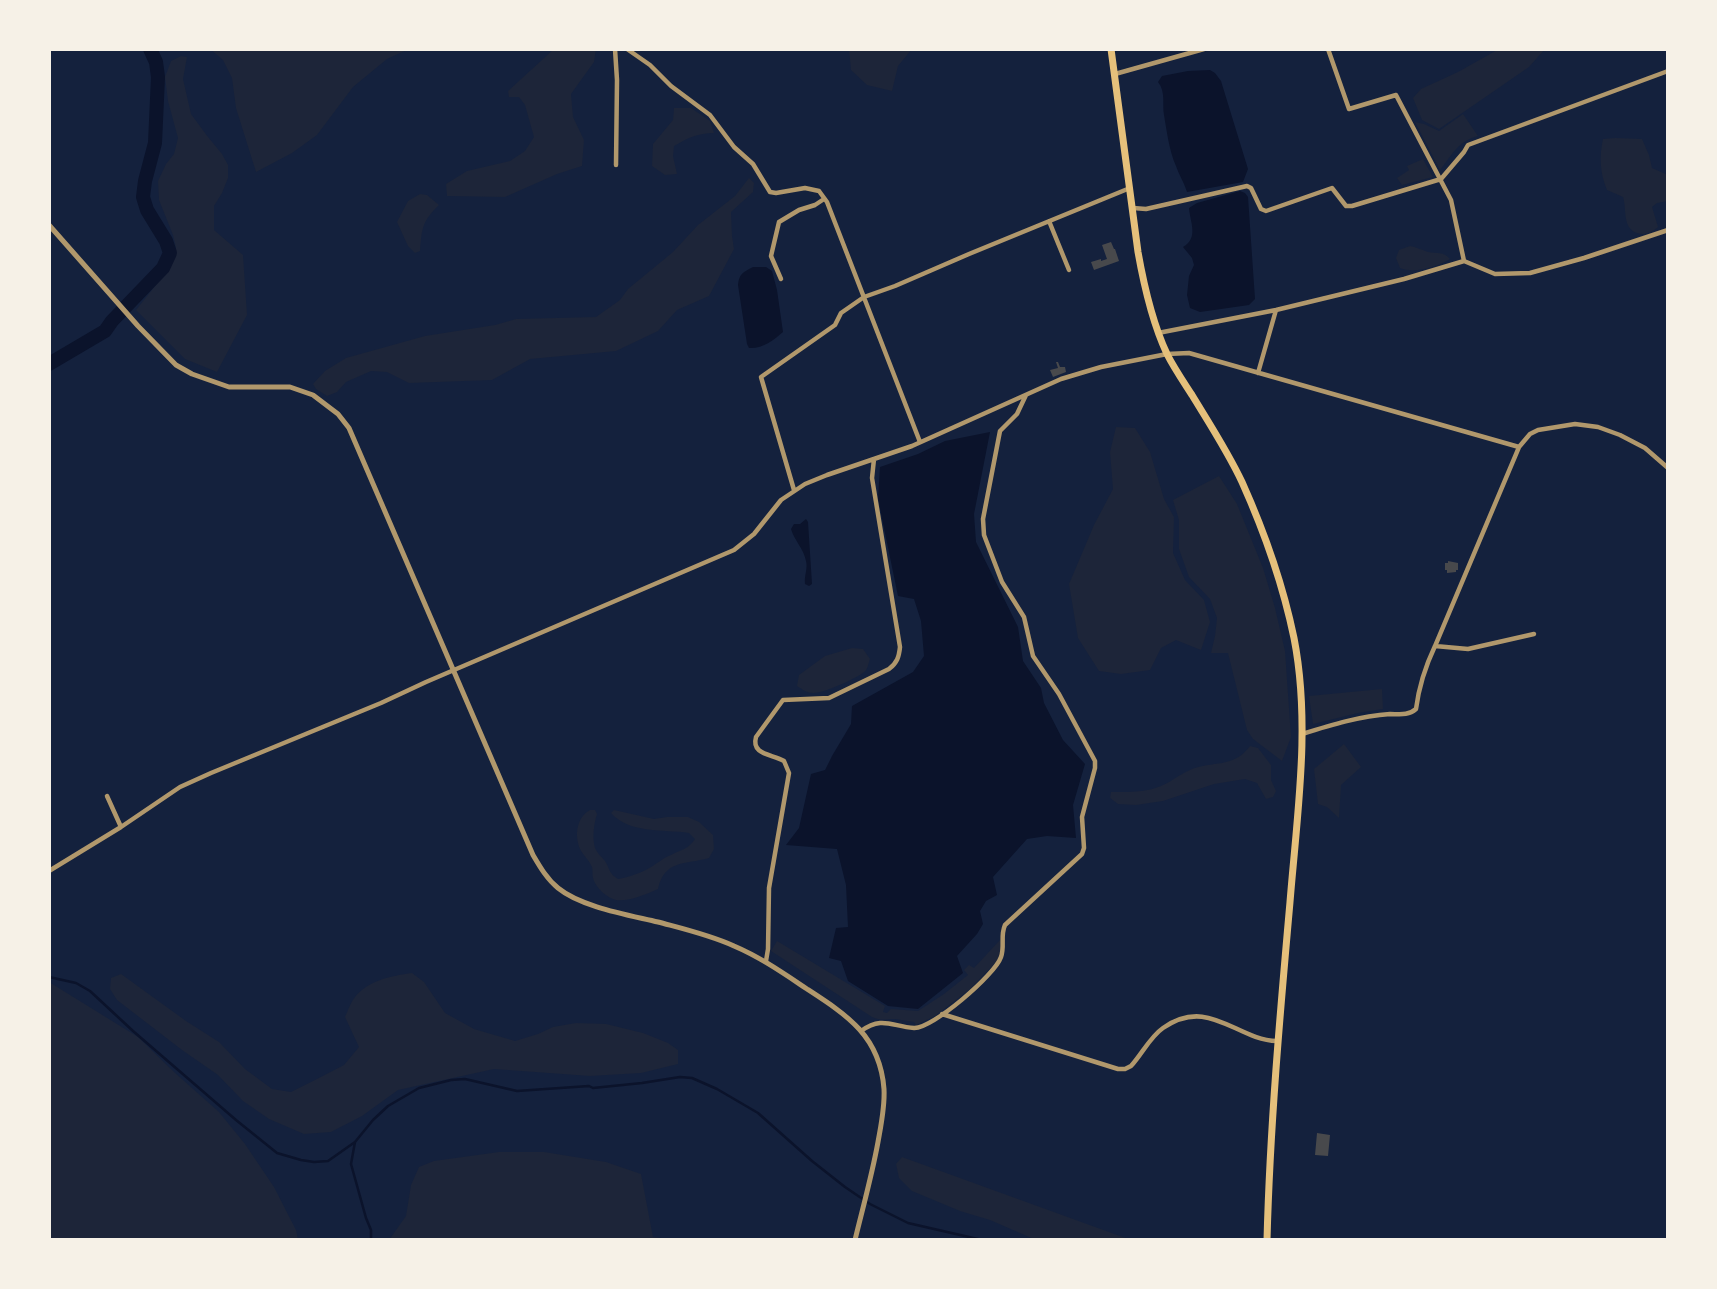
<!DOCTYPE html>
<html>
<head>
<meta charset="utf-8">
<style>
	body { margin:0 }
	#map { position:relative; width:1717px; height:1289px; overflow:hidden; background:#14213d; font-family:Lato,sans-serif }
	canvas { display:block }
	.frame { position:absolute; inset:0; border:51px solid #f6f1e7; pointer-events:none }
</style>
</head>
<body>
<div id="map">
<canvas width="1717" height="1289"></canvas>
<div class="frame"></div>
</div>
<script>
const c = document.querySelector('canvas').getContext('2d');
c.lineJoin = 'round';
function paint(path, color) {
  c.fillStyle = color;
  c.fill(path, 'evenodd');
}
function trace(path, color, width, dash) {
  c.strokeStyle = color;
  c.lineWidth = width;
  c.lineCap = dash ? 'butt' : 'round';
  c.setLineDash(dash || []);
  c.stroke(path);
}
const green = new Path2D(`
	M210 49H409L387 59 353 87 317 135 292 153 256 172 236 108 232 78 223 60Z
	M554 49H596L594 62 571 94 573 117 584 140 582 166 557 174 505 197 447 196 446 184 467 171 510 161 525 151 534 137 525 105 519 97H509L508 91Z
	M849 49H912L898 66 892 91 867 85 851 70Z
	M1499 49H1545L1529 67 1439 129 1422 120 1413 98 1421 89 1458 72Z
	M181 56 187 57 183 79 191 114 208 137 222 154 228 165V178L222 193 214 206V230L243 255 247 315 217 372 185 359 136 310 171 266 176 248 173 235 159 200 158 181 166 164 174 154 178 138 168 101 165 77 171 61Z
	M674 108H691L710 121 714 133C698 133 688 138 674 146L673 156 677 174 665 175 652 166 653 144 673 120Z
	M1463 114 1478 136C1458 141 1452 155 1440 170L1415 122 1424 124 1439 131Z
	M1615 138 1642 139 1649 155 1652 168 1668 175V201L1657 203 1652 207 1658 227C1652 232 1645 236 1637 233 1622 228 1627 209 1623 197L1607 190C1600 173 1599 157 1603 139Z
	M1423 159 1433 177 1402 185 1397 178 1409 170 1407 166Z
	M749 178 754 183 753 192 731 212 732 236 734 249 709 296 677 310 658 331 616 351 530 359 492 380 409 383 387 372 371 371 346 382 337 392 327 396 316 389 313 384 325 371 346 358 425 336 495 325 516 319 596 317 620 300 628 289 673 252 698 225 735 196Z
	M420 194 427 195 439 205C422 222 422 227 420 251L415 253 408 246 397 222 408 201Z
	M1410 246C1416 247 1422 250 1428 252 1438 254 1443 251 1450 259 1437 267 1414 274 1400 268L1396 258 1399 250Z
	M1116 427 1135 428 1150 452 1164 499 1174 517 1173 553 1185 580 1204 600 1210 622 1201 650 1176 640 1161 648 1150 670 1121 674 1099 671 1078 638 1069 584 1094 525 1113 489 1110 452Z
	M1219 476 1237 504 1263 568 1275 608 1285 651 1291 737 1282 761 1253 739 1247 730 1228 653H1211L1215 636 1217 618 1210 599 1189 577 1179 549V520L1173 500Z
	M852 648 863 649 870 659C869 661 868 668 866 670 861 677 822 694 813 693 806 693 802 689 797 686L799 675 825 656Z
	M1382 689 1383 709 1358 713 1313 724 1309 696Z
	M1344 744 1361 767 1341 785 1339 818 1327 807 1318 804 1314 769Z
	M1250 746 1258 748 1271 765V780L1276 791 1273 797 1266 799 1257 783 1245 779 1214 784 1163 801 1136 805 1118 804 1110 798 1111 792C1128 792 1144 793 1161 786 1171 782 1180 774 1190 770 1213 760 1233 769 1250 746Z
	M590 810H595L597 814C594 824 592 837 595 848 597 853 602 857 605 861 610 869 609 874 618 879 629 877 641 873 651 867 658 863 663 858 671 855 680 850 689 849 695 839L689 833C663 829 630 834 611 813L614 810 654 819 667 817H688L699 822 713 835 714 849 709 858C685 865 665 859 658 889 647 894 628 902 616 900 607 898 595 887 593 878 592 874 593 871 592 867 589 860 583 855 580 849 574 835 577 817 590 810Z
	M1000 940V954L997 961 970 989 935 1016 916 1025 914 1022C908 1021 902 1020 895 1019 886 1019 881 1021 872 1017L771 951 777 941 885 1006 883 1012 887 1013 891 1009 918 1011 944 994 968 975 964 970 969 965 974 968Z
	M412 973 424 982 445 1013 474 1029 515 1041 538 1034 553 1027 576 1023 606 1024 643 1033 668 1043 678 1050V1064L641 1073 590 1076 494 1069 398 1090 362 1116 331 1132 304 1134 269 1119 243 1101 218 1075 182 1050 117 1000 110 989 111 978 121 974 186 1021 219 1042 245 1069 272 1089 291 1092 315 1080 344 1065 359 1047 345 1017C348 1010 351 1002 355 997 369 980 391 976 412 973Z
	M49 982 138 1037 174 1072 219 1112 245 1144 274 1187 296 1230 298 1240H49Z
	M499 1152H544L606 1162 641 1174 653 1237 675 1240H389L406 1216 411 1185 419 1167 434 1161Z
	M902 1157 1131 1240H1036L990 1220 960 1211 912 1191 899 1178 896 1164Z`);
const water = new Path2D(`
	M1210 70 1215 73 1221 81 1248 169 1243 182 1187 192C1184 182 1179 175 1176 166 1169 150 1167 132 1164 115 1162 104 1166 92 1158 82L1162 76 1188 71Z
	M1240 191 1245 193 1248 197 1255 299 1249 305 1200 312 1190 308 1187 295 1189 276 1194 265 1192 258 1183 247C1199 238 1190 222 1189 208L1197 203Z
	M753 267H766L772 271 777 290 783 332C774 340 762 349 749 348L747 344 738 285C739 274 743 272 753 267Z
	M990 432 974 514 976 542 1018 627 1023 661 1041 688 1044 703 1063 740 1085 764 1073 805 1076 838 1047 836 1027 839 993 877 997 895 986 901 980 911 983 924 977 934 957 956 963 973 918 1009 888 1006 848 981 841 961 829 958 836 928 848 927 846 885 837 849 786 845 799 828 811 774 825 770 832 756 851 724 852 706 913 672 924 656 921 621 914 599 898 596 878 499 880 467 918 454 945 441Z
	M806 519 808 522 812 584 809 586 805 584C804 576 808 568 806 561 804 549 794 540 791 529L794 524H800Z`);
const stream = new Path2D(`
	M49 977 76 983 90 991 133 1031 236 1120 277 1153 301 1160 314 1162 328 1161 355 1142 373 1120 388 1106 419 1088 451 1080 465 1079 517 1091 589 1086 593 1088 642 1083 680 1077 692 1078 717 1089 758 1113 812 1161 845 1187 870 1204 908 1223 982 1240
	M355 1142 351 1164 366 1218 371 1230V1240`);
const river = new Path2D(`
	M49 364 105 331 112 321 163 268 170 253 166 241 147 210 143 197 145 181 155 143 158 77 156 62 150 49`);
const building = new Path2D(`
	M1111 242 1114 249H1115L1119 261 1094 270 1091 262 1101 259V261L1107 259 1102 245Z
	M1056 362H1058L1060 367H1065L1066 372 1053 377 1050 370 1058 368Z
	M1448 561 1458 563V570H1456V572L1447 573V570H1445V563H1448Z
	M1317 1133 1330 1135 1328 1156 1315 1155Z`);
const minor = new Path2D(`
	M615 49 617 80 616 165
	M627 49 650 65 671 86 710 115 734 147 753 164 770 192 776 193 805 188 819 191 827 202 920 442
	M1328 49 1349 109 1396 95 1451 200 1464 261
	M1115 74 1204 49
	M1133 208 1146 209 1247 186 1251 188 1261 209 1266 211 1332 188 1346 206H1352L1441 179 1464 152 1468 145 1668 71
	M1049 221 1069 270
	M781 279 771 256 779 222 799 210 815 205 824 199
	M1158 333 1276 310 1404 279 1464 261 1495 274 1530 273 1584 258 1668 230
	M1258 373 1276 310
	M794 490 761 377 835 325 841 313 864 297 895 286 969 254 1130 188
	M1435 646 1468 649 1534 634
	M1302 734C1331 725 1360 716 1390 714 1399 714 1408 716 1416 709 1419 686 1425 667 1435 646L1519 447 1530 434 1538 430 1575 424 1598 427 1620 435 1645 448 1668 468
	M107 796 121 827
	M49 871 121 827 180 787 211 773 381 703 426 682 734 550 754 534 781 500 805 484 827 475 912 446 1061 379 1101 367 1167 354 1189 353 1519 447
	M766 961 768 949 769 888 789 773 784 761C772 754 751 755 756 737L783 700 829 698 889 669C897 663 899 657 900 647L872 478 874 459
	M942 1014 1118 1069H1125L1131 1066C1142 1054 1150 1037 1163 1028 1209 996 1236 1040 1277 1041
	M861 1031C882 1016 891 1026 914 1028 932 1029 995 975 1001 957 1005 946 1000 936 1005 925L1082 854 1084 848 1082 817 1095 768V761L1059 694 1033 656 1024 617 1002 582 984 535 983 519 1000 431 1017 414 1026 395`);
const tertiary = new Path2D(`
	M49 225 138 326 176 365 192 374 229 387H290L313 395 338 414 349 428 533 855C540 867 547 879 558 888 581 907 629 915 658 922 684 929 710 935 734 946 760 957 783 973 807 989 847 1015 880 1036 884 1089 885 1107 881 1125 878 1142 872 1175 863 1207 855 1240`);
const trunk = new Path2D(`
	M1111 49 1138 252C1144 286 1152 322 1167 354 1174 368 1183 381 1192 395 1209 423 1228 452 1242 482 1264 531 1283 585 1294 638 1311 725 1297 814 1290 902 1280 1014 1270 1127 1267 1240`);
paint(green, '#1d2539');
paint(water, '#0b132b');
trace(stream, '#0b132b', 2.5);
trace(river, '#0b132b', 14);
paint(building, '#48494c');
trace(minor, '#b1986c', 4.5);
trace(tertiary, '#b1986c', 5);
trace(trunk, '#e5c07b', 7);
</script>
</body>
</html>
